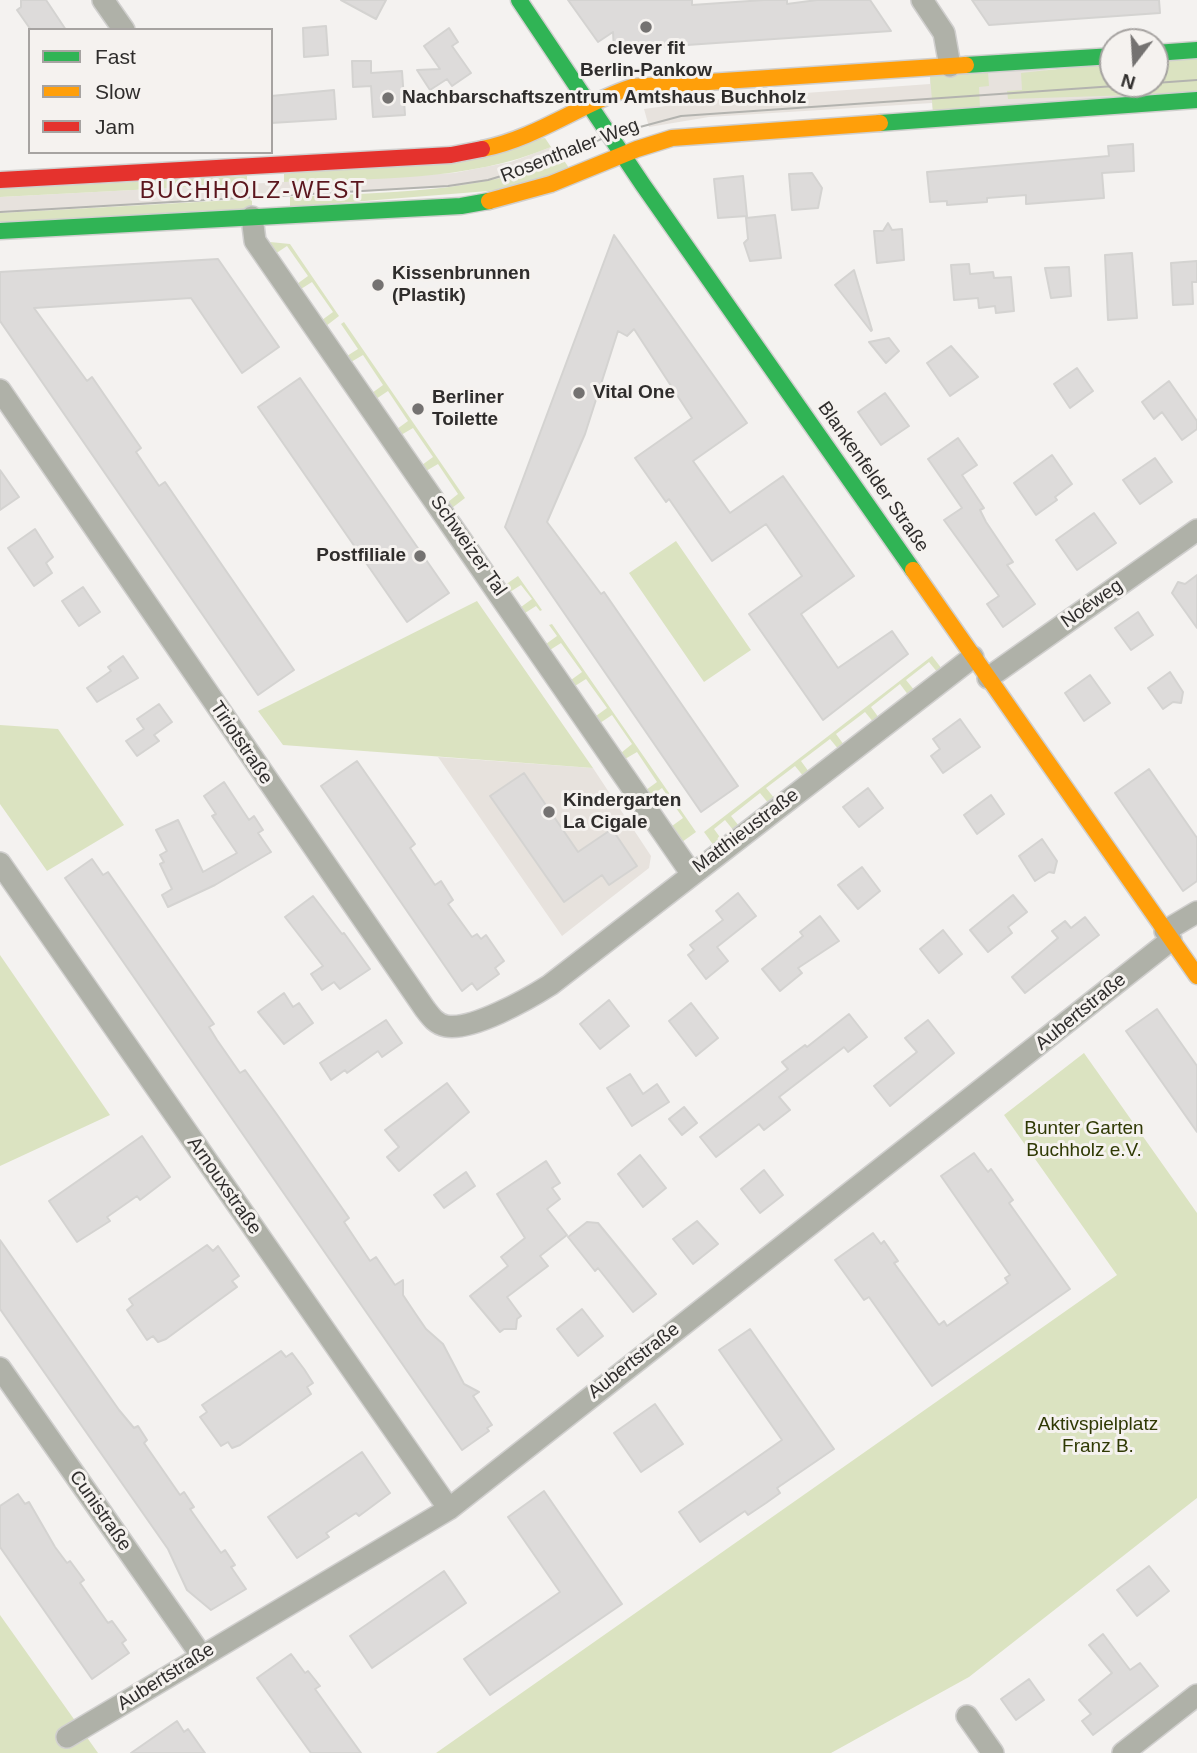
<!DOCTYPE html>
<html>
<head>
<meta charset="utf-8">
<style>
	body { margin:0 }
	#map { position:relative; width:1197px; height:1753px; overflow:hidden; background:#f4f2f0; font-family:Arial,sans-serif }
	canvas { display:block }
	.legend { position:absolute; left:28px; top:28px; width:245px; height:126px; box-sizing:border-box; background:#f5f2ef; border:2px solid #a6a3a1; margin:0; padding:9px 12px; list-style:none; font-size:21px; color:#2f2d2c }
	.legend li { display:flex; align-items:center; gap:14px; height:35px }
	.legend b { width:35px; border:2px solid #a6a3a1 }
	.north { position:absolute; left:1099px; top:28px; width:70px; height:70px; box-sizing:border-box; background:#f5f2ef; border:2px solid #a6a3a1; border-radius:50%; rotate:197deg; font-size:19px; font-weight:700; line-height:28px; text-align:center; color:#2f2d2c }
	.north::after { content:''; display:block; margin:auto; width:24px; height:32px; background:#747271; clip-path:polygon(50% 0,100% 100%,50% 72%,0 100%) }
</style>
</head>
<body>
<div id="map">
<canvas width="1197" height="1753"></canvas>
<ul class="legend">
<li><b style="height:9px;background:#30b455"></b>Fast</li>
<li><b style="height:9px;background:#ff9f0a"></b>Slow</li>
<li><b style="height:9px;background:#e5322d"></b>Jam</li>
</ul>
<div class="north">N</div>
</div>
<script>
const c = document.querySelector('canvas').getContext('2d');
c.lineJoin = 'round';
function paint(path, color) {
  c.fillStyle = color;
  c.fill(path, 'evenodd');
}
function trace(path, color, width, dash) {
  c.strokeStyle = color;
  c.lineWidth = width;
  c.lineCap = dash ? 'butt' : 'round';
  c.setLineDash(dash || []);
  c.stroke(path);
}
function label(font, color, halo, rows, align = 'center') {
  c.font = font + ' Arial,sans-serif';
  c.lineWidth = 6;
  c.setLineDash([]);
  c.textBaseline = 'middle';
  c.strokeStyle = halo;
  c.fillStyle = color;
  for (const [text, x, y, turn = 0] of rows) {
    c.save();
    c.translate(x, y);
    c.rotate((+turn || 0) * Math.PI / 180);
    c.textAlign = isNaN(turn) ? turn : align;
    if (halo) c.strokeText(text, 0, 0);
    c.fillText(text, 0, 0);
    c.restore();
  }
}
const built = new Path2D(`
	M1035 68 1113 84H1155L1197 93 933 112 932 103 709 117 649 127 644 109 708 100 930 84V76Z
	M551 147 563 159 496 181 462 186 0 213V197L454 173 511 162Z
	M438 757 593 768 651 856 649 868 562 936Z`);
const green = new Path2D(`
	M1197 58V93L1008 99 1007 91 1022 90 1021 73 1113 63V84H1155V60Z
	M988 72 989 86 979 87 980 108 933 112 930 76Z
	M545 138 551 147C467 182 374 178 284 182V174Z
	M563 159 569 168 513 189 290 207V197C382 192 476 194 563 159Z
	M247 176V184L0 197V189Z
	M252 199V209L0 225V213Z
	M270 242 290 244 339 316 326 326 322 320 333 312 312 282 301 289 297 284 308 276 287 246 275 254Z
	M344 322 465 498 452 508 448 502 458 494 438 464 426 471 422 465 433 457 413 428 401 435 397 429 408 421 388 391 376 399 372 393 383 385 363 355 351 362 347 356 358 349 341 324Z
	M676 541 751 650 704 682 629 573Z
	M518 576 542 610 540 611 536 606 525 613 521 607 532 599 521 585 510 592 505 585Z
	M477 601 593 768 283 745 258 711Z
	M552 624 696 832 682 842 672 826 683 818 662 788 651 796 646 790 657 782 637 752 625 759 621 753 632 744 612 715 600 723 596 716 607 708 586 679 575 686 571 680 582 672 561 643 550 650 546 644 557 636 549 625Z
	M932 656 942 669 938 673 929 662 906 680 915 691 909 696 900 684 871 707 879 718 874 723 865 712 836 734 844 745 839 750 830 739 801 761 809 772 804 777 795 766 766 788 775 799 769 804 760 793 731 816 739 826 734 831 725 820 714 829 722 840 714 846 704 832Z
	M0 725 58 729 124 825 47 871 0 804Z
	M0 955 110 1115 0 1166Z
	M1084 1053 1197 1213V1498L969 1677 831 1753H436L1117 1275 1004 1115Z
	M0 1615 98 1753H0Z`);
const building = new Path2D(`
	M21 0H46L66 30H31L17 10 21 7Z
	M341 0H386L376 19Z
	M568 0H692V5L764 0H787V4L817 0H870L891 31 614 50 613 32 598 42Z
	M972 0H1159L1160 13 989 25Z
	M326 26 328 55 304 57 303 28Z
	M449 28 458 42 452 46 471 73 452 86 447 79 430 90 417 70 440 69 424 46Z
	M352 61H371V73L402 71 405 115 373 117 371 86 353 87Z
	M334 90 336 119 271 123V96Z
	M1133 144 1134 171 1102 173 1104 198 1026 204V195L987 198V202L947 205V201L930 202 927 172 1109 156 1108 146Z
	M812 173 822 188 818 208 792 210 789 174Z
	M743 176 747 216 718 218 714 179Z
	M775 215 781 258 750 261 744 243 748 239 746 218Z
	M888 223 892 230 902 229 904 260 877 263 874 231H883Z
	M614 235 747 423 693 461 730 513 783 476 822 531 854 576 801 614 838 668 892 631 908 654 823 720 749 614 802 576 766 524 712 561 669 499 666 502 635 458 692 418 634 329 627 336 618 331 585 434 547 522 601 594 604 592 738 786 701 812 505 527Z
	M1132 253 1137 318 1108 320 1105 255Z
	M218 259 279 347 242 373 191 298 34 308 87 381 92 377 141 448 136 452 159 486 165 482 294 670 258 695 0 321V272Z
	M1197 261V282H1192L1193 304 1173 305 1171 263Z
	M969 264 970 274 993 272 994 278 1011 277 1014 311 996 313 995 306 979 308 978 298 954 300 951 265Z
	M1069 267 1071 296 1051 298 1045 268Z
	M854 270 872 330 871 331 835 285Z
	M889 338 899 351 886 363 869 342Z
	M951 346 978 377 950 396 927 363Z
	M1077 368 1093 391 1070 408 1054 384Z
	M300 378 449 593 407 622 258 407Z
	M1169 381 1197 421V429L1182 440 1162 412 1154 419 1142 402Z
	M885 393 909 426 881 445 858 412Z
	M958 438 977 465 962 475 984 508 980 510 986 522 1013 562 1007 565 1035 604 1003 627 987 604 999 596 944 520 962 508 928 459Z
	M1052 455 1072 484 1055 497 1057 500 1036 515 1014 483Z
	M1155 458 1172 482 1140 504 1123 480Z
	M0 470 19 497 0 510Z
	M1094 513 1116 543 1077 570 1056 540Z
	M35 529 53 557 46 563 52 573 34 586 8 548Z
	M1197 575V628L1172 593 1178 582 1185 584Z
	M83 587 100 612 79 626 62 601Z
	M1138 612 1153 635 1131 650 1115 628Z
	M123 656 138 678 97 702 87 688 111 671 108 667Z
	M1170 672 1183 692 1181 703 1173 702 1163 709 1148 688Z
	M1090 675 1110 703 1084 721 1065 693Z
	M159 704 172 722 154 735 159 741 137 756 126 741 144 729 137 719Z
	M960 719 980 747 943 773 931 756 940 749 933 739Z
	M357 761 415 844 410 848 435 885 441 881 453 900 448 904 472 937 477 934 481 939 486 935 504 961 495 968 499 974 477 990 472 983 462 991 321 786Z
	M1149 769 1197 838V881L1183 891 1115 793Z
	M524 773 578 852 612 829 637 866 609 885 602 875 564 902 490 796Z
	M224 782 249 820 254 816 263 830 258 833 271 852 215 885 168 907 162 895 172 889 160 864 164 862 160 855 167 851 156 830 178 820 203 872 237 853 212 816 216 814 204 796Z
	M868 788 883 808 859 827 843 807Z
	M991 795 1004 814 977 834 964 815Z
	M1042 839 1057 861 1054 873 1049 872 1035 881 1019 856Z
	M92 859 103 875 108 872 214 1024 209 1027 217 1040 240 1073 245 1070 278 1116 349 1218 344 1222 370 1261 376 1257 395 1285 403 1280V1295L415 1313 426 1329 443 1344 464 1384 479 1392 473 1396 492 1425 487 1428 489 1431 462 1450 65 878Z
	M862 867 880 891 858 909 838 885Z
	M738 893 756 916 717 947 728 961 706 979 688 955 694 950 690 945 723 920 716 911Z
	M1013 895 1027 912 1008 927 1012 933 988 952 970 930Z
	M313 896 342 934 344 933 370 969 340 989 334 982 322 990 311 974 323 966 285 917Z
	M820 916 839 941 798 968 802 973 780 991 762 969 803 936 800 932Z
	M1085 917 1099 935 1025 993 1012 977 1058 938 1052 931 1065 921 1071 928Z
	M943 930 962 954 939 973 920 949Z
	M284 993 293 1007 299 1003 313 1023 284 1044 258 1012Z
	M609 1000 629 1026 600 1049 580 1024Z
	M691 1003 718 1038 696 1056 669 1021Z
	M1157 1009 1197 1066V1132L1126 1031Z
	M849 1014 867 1037 848 1052 844 1047 779 1097 790 1110 764 1130 759 1124 716 1157 700 1137 788 1069 782 1062 805 1045 807 1047Z
	M386 1020 402 1043 382 1057 378 1051 347 1073 345 1070 331 1080 320 1063Z
	M928 1020 954 1053 890 1106 874 1086 917 1052 905 1038Z
	M630 1074 643 1094 657 1084 669 1102 632 1126 607 1088Z
	M447 1083 469 1112 399 1171 387 1157 399 1147 385 1130Z
	M684 1107 697 1123 682 1135 669 1119Z
	M142 1136 170 1177 140 1200 137 1196 107 1217 110 1221 77 1242 49 1201Z
	M974 1153 988 1172 991 1169 1013 1200 1009 1203 1070 1289 932 1386 869 1297 864 1300 835 1260 873 1233 881 1244 884 1241 898 1261 894 1263 939 1325 944 1321 947 1326 1008 1283 1005 1278 1010 1275 941 1176Z
	M640 1155 666 1188 643 1207 618 1174Z
	M546 1161 560 1183 552 1188 560 1199 547 1209 567 1235 540 1256 548 1266 507 1297 521 1316 517 1319 516 1329H504L500 1332 470 1296 508 1266 501 1257 525 1238 497 1194Z
	M764 1170 783 1195 760 1213 741 1189Z
	M466 1172 475 1186 444 1208 434 1195Z
	M697 1221 718 1244 693 1264 673 1239Z
	M587 1222 598 1223 656 1294 633 1312 598 1268 595 1271 568 1237Z
	M0 1240 119 1410 134 1428 138 1426 147 1440 144 1443 180 1495 184 1492 194 1507 190 1509 221 1553 225 1550 235 1565 231 1567 246 1589 211 1610 187 1590 168 1549 0 1309Z
	M207 1245 213 1251 218 1246 239 1276 232 1281 237 1287 166 1339 158 1342 153 1336 147 1340 127 1310 133 1305 129 1299Z
	M582 1309 603 1336 578 1356 557 1329Z
	M750 1329 834 1449 777 1488 780 1493 766 1503 748 1515 745 1511 700 1542 679 1512 782 1440 719 1350Z
	M281 1351 286 1357 292 1353 304 1369 313 1383 307 1387 311 1394 240 1445 232 1448 228 1442 221 1446 200 1417 207 1412 202 1405Z
	M655 1404 683 1444 641 1472 614 1433Z
	M362 1452 390 1493 359 1516 356 1513 326 1533 329 1537 297 1558 268 1517Z
	M544 1491 622 1604 490 1695 464 1659 560 1592 508 1517Z
	M18 1494 25 1504 29 1502 55 1547 67 1563 70 1561 84 1580 80 1583 108 1623 112 1621 126 1640 122 1643 129 1653 92 1679 0 1547V1506Z
	M1149 1566 1169 1591 1137 1616 1117 1590Z
	M444 1571 466 1603 372 1668 350 1636Z
	M1103 1634 1130 1670 1140 1663 1158 1686 1093 1735 1082 1721 1091 1714 1079 1700 1112 1673 1089 1645Z
	M291 1654 305 1673 308 1671 320 1686 315 1689 361 1753H311L257 1678Z
	M1029 1679 1044 1700 1016 1720 1001 1699Z
	M177 1721 184 1732 188 1729 205 1753H131Z`);
const street = new Path2D(`
	M103 0 124 30
	M922 0 944 33 950 66
	M252 217 255 241 691 873
	M0 390 425 1009C431 1017 436 1024 446 1026 472 1031 528 999 550 985L973 657
	M988 678 1197 530
	M0 863 449 1509
	M1165 931 1197 912
	M0 1368 201 1655
	M967 1716 993 1753
	M67 1737 449 1509 1171 940
	M1123 1753 1197 1695`);
const fast = new Path2D(`
	M519 0 643 185 913 570
	M1155 53 1197 50
	M966 65 1113 56
	M880 123 1197 100
	M0 231 461 206 489 201`);
const slow = new Path2D(`
	M482 149C537 138 580 104 632 87L966 65
	M489 201 551 184 637 149 672 138 880 123
	M913 570 1197 976`);
const jam = new Path2D(`
	M0 180 451 155 482 149`);
const tram = new Path2D(`
	M1155 83 1197 80
	M0 212 448 186 488 180 558 159 610 135 681 116 1144 84`);
const markers = [
	[646,27,7,"#747271"],
	[388,98,7,"#747271"],
	[378,285,7,"#747271"],
	[579,393,7,"#747271"],
	[418,409,7,"#747271"],
	[420,556,7,"#747271"],
	[549,812,7,"#747271"]
];
const poiNames = [
	["clever fit",646,49,"center"],
	["Berlin-Pankow",646,71,"center"],
	["Nachbarschaftszentrum Amtshaus Buchholz",402,98],
	["Kissenbrunnen",392,274],
	["(Plastik)",392,296],
	["Vital One",593,393],
	["Berliner",432,398],
	["Toilette",432,420],
	["Postfiliale",406,556,"right"],
	["Kindergarten",563,801],
	["La Cigale",563,823]
];
const streetNames = [
	["Rosenthaler Weg",570,151,-21],
	["Blankenfelder Straße",873,477,55],
	["Schweizer Tal",468,546,55],
	["Noéweg",1092,604,-35],
	["Tiriotstraße",241,743,56],
	["Matthieustraße",746,831,-37],
	["Aubertstraße",1081,1012,-39],
	["Arnouxstraße",224,1186,55],
	["Aubertstraße",634,1361,-38],
	["Cunistraße",100,1511,55],
	["Aubertstraße",166,1677,-32]
];
const parkNames = [
	["Bunter Garten",1084,1129],
	["Buchholz e.V.",1084,1151],
	["Aktivspielplatz",1098,1425],
	["Franz B.",1098,1447]
];
const quarterNames = [
	["BUCHHOLZ-WEST",253,192]
];
paint(built, '#e7e2dd');
paint(green, '#dbe3c1');
paint(building, '#dddbda');
trace(building, '#d4d3d1', 2);
trace(street, '#d0cfce', 24);
trace(fast, '#d0cfce', 19);
trace(slow, '#d0cfce', 19);
trace(jam, '#d0cfce', 19);
trace(street, '#afb1a8', 21);
trace(fast, '#30b455', 16);
trace(slow, '#ff9f0a', 16);
trace(jam, '#e5322d', 16);
trace(tram, '#b3b3af', 2);
for (const [x, y, r, color] of markers) {
  const dot = new Path2D();
  dot.arc(x, y, r, 0, 2 * Math.PI);
  c.fillStyle = color;
  c.fill(dot);
  trace(dot, '#f5f2ef', 2.5);
}
label('bold 19px', '#2f2d2c', '#f5f2ef', poiNames, 'left');
label('19px', '#2f2d2c', '#f5f2ef', streetNames);
label('19px', '#2f3904', '#f5f2ef', parkNames);
c.letterSpacing = '2px';
label('23px', '#5b161d', '#f5f2ef', quarterNames);
c.letterSpacing = '0px';
</script>
</body>
</html>
